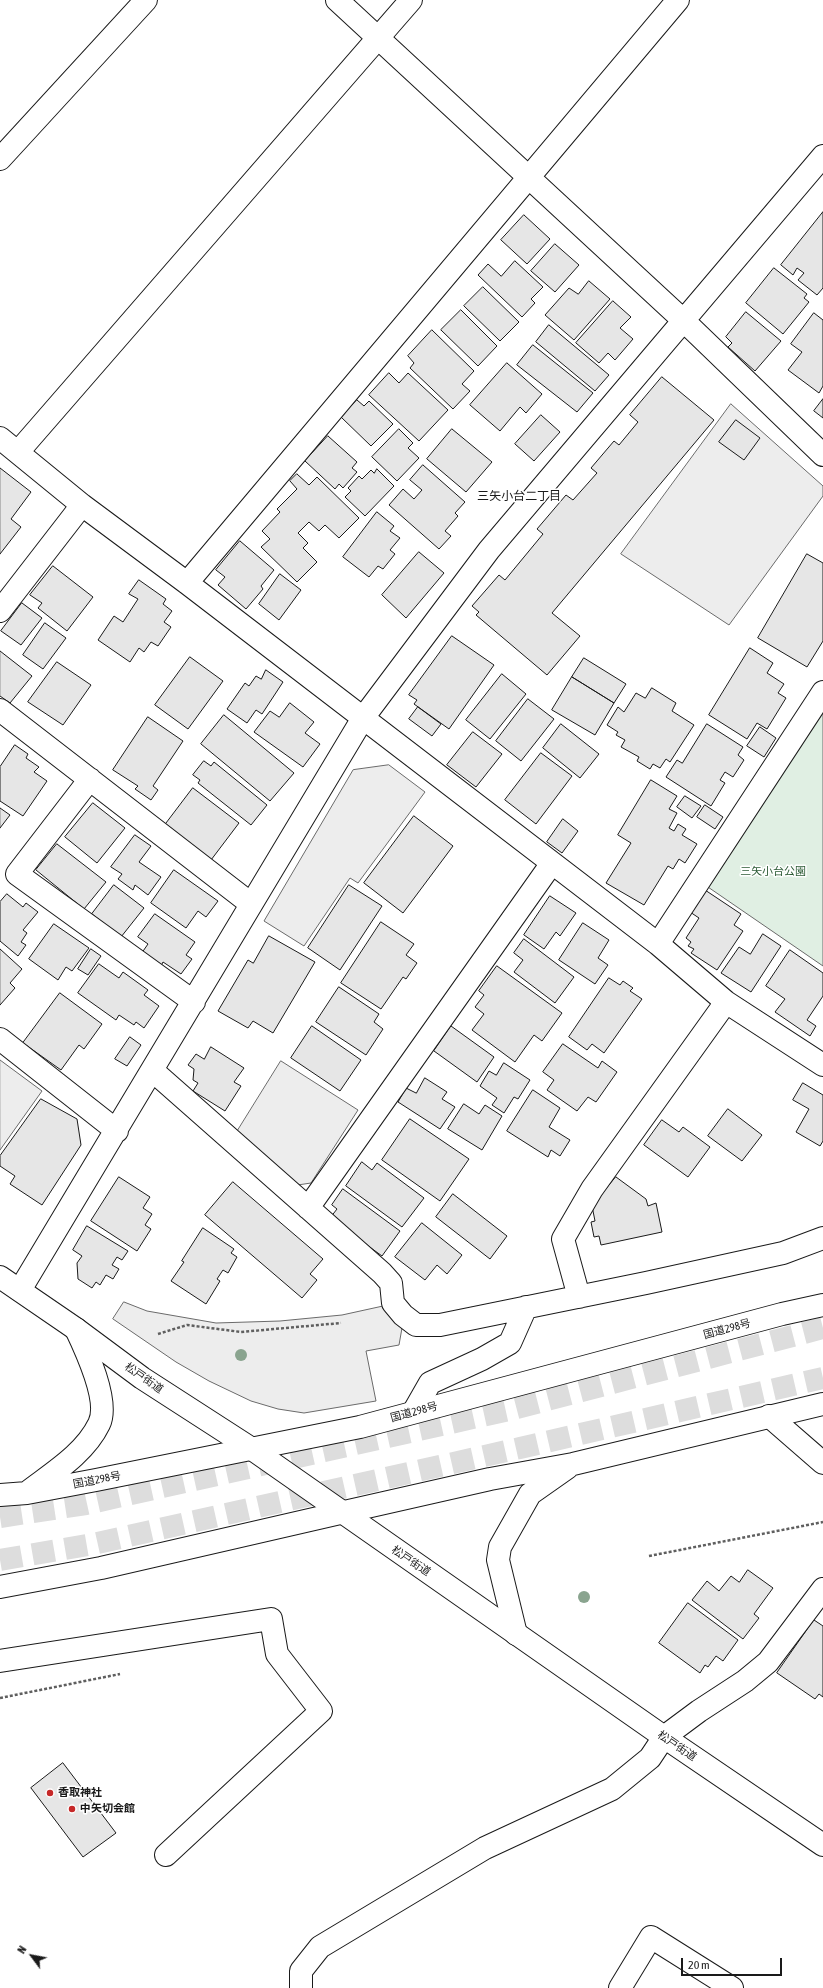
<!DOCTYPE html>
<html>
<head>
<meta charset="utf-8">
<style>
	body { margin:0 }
	#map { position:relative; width:823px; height:1988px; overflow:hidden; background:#fff; font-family:"Asap Condensed",sans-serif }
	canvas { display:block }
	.north { position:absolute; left:12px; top:1936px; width:40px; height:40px; -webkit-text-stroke:3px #fff; paint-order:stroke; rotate:302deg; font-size:11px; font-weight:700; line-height:16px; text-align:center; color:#1a1a1a }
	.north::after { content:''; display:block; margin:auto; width:14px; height:18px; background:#1a1a1a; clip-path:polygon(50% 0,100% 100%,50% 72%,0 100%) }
	.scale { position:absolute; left:681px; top:1958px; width:101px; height:18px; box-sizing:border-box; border:2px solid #1a1a1a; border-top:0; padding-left:5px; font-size:12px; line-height:14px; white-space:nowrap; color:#1a1a1a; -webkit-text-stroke:3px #fff; paint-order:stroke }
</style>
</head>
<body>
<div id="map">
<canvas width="823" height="1988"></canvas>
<div class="north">N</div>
<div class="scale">20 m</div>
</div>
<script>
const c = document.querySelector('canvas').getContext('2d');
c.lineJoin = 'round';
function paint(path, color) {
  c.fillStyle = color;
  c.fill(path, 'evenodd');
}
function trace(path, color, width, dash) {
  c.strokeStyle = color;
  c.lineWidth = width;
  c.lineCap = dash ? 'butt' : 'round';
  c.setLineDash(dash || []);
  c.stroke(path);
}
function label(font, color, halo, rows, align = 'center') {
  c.font = font + ' "Asap Condensed","Noto Sans JP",sans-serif';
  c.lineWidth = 3;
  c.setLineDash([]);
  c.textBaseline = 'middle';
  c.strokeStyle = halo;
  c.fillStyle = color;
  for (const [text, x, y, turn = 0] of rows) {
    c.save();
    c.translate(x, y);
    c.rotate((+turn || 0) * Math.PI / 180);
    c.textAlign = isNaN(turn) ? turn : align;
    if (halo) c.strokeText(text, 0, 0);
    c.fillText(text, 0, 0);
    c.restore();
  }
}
const green = new Path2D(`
	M823 706V966L705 885Z`);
const parking = new Path2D(`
	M731 404 823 486V496L729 625 621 554Z
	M389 765 425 792 358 883 350 878 304 946 264 921 353 770Z
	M0 1060 42 1091 0 1150Z
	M281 1061 358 1110 311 1183 291 1186 235 1135Z
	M124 1302 147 1311 216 1323 280 1321 342 1315 383 1306 402 1328 399 1345 366 1351 376 1401 304 1413 278 1409 251 1401 209 1381 176 1362 113 1319Z`);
const building = new Path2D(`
	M823 212V288L817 295 798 280 804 273 797 268 793 275 781 265Z
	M524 215 550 239 527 264 501 240Z
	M555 244 579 265 555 292 531 271Z
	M515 261 543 287 531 299 535 303 522 317 478 275 488 264 501 276Z
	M774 268 807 294 804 298 809 302 783 334 746 303Z
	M589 281 610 299 574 340 545 315 569 288 578 294Z
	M483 287 519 322 500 341 464 306Z
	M613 301 631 317 620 328 633 339 615 360 608 353 599 363 576 343Z
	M461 310 497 346 478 366 441 330Z
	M746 312 781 341 755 371 728 347 732 343 726 337Z
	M814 313 823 320V386L819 393 788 370 802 352 791 344Z
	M549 325 609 375 595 391 536 342Z
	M432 330 474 371 462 384 470 391 453 409 410 368 414 363 408 356Z
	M533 345 593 393 577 412 517 365Z
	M507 363 542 394 526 413 520 407 500 431 470 405Z
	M389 373 399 383 408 373 448 410 419 441 369 395Z
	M662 377 714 420 552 613 580 636 547 675 476 615 479 612 472 606 499 575 505 580 543 534 537 529 566 495 573 500 597 473 591 468 614 441 619 445 638 422 630 415Z
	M823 399V418L814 411Z
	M357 400 364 406 369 401 393 424 371 446 341 417Z
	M541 415 560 432 534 461 515 444Z
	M736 420 760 438 744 460 719 442Z
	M399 429 413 443 408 448 419 458 397 481 372 457Z
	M452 429 492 462 466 492 427 459Z
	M328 436 357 462 352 468 357 472 343 488 339 484 335 489 305 461Z
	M423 465 465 502 455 513 458 516 445 531 451 536 439 549 389 505 403 489 414 499 422 490 410 480Z
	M0 468 31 492 11 519 21 527 0 554Z
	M377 469 394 486 365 516 345 497 351 491 348 488 359 476 362 479 371 470 374 473Z
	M297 474 309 485 317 477 359 518 339 538 325 525 319 531 309 522 298 533 308 543 303 548 317 562 297 582 261 547 270 539 262 531 280 512 277 509 297 489 290 481Z
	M377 512 394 526 390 531 400 538 390 550 395 554 383 569 378 566 369 577 343 557Z
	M240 541 274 570 261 586 263 589 246 609 218 585 225 577 216 570Z
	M419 552 444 573 406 618 382 595Z
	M807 554 823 563V641L807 667 758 638Z
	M53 566 93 597 67 631 38 608 42 603 30 595Z
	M280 574 301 590 279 620 259 604Z
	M139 580 166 599 163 604 172 611 164 622 171 627 158 646 151 642 144 652 139 648 130 662 98 640 114 616 123 622 138 599 129 594Z
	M22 603 42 618 21 645 1 631Z
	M45 623 66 638 43 669 23 655Z
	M452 636 494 665 449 729 414 704 417 700 409 695Z
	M750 648 773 663 767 673 784 684 778 693 786 698 767 729 757 723 747 739 709 715Z
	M0 651 32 676 10 703 0 696Z
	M190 657 223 681 188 729 155 705Z
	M584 658 626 684 614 703 572 677Z
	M57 662 91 685 63 725 28 702Z
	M266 670 283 682 262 714 256 710 247 723 227 709 245 683 249 686 256 676 261 679Z
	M502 674 526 694 490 739 466 720Z
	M572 677 614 703 595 735 552 710Z
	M652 688 676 703 672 711 694 725 670 762 666 759 660 768 653 764 650 769 637 761 639 757 621 747 625 740 616 735 618 732 607 725 618 707 624 712 636 693 645 698Z
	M528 699 554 719 521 761 496 741Z
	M290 703 314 722 305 733 320 744 303 767 254 732 270 711 279 717Z
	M418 707 441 724 432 736 409 719Z
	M224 715 294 773 270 801 201 744Z
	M148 717 183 741 153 786 158 790 151 800 135 789 138 786 113 770Z
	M561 724 599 754 580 778 543 748Z
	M707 724 743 747 738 755 744 760 733 777 725 772 720 780 725 783 711 806 666 777 677 760 682 763Z
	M760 727 776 738 764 757 747 746Z
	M473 732 502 754 476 787 447 765Z
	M15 745 28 754 26 758 39 767 34 772 47 781 23 816 0 801V767Z
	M541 753 572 776 536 824 505 800Z
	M204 761 211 766 214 762 267 805 251 825 198 783 200 780 193 775Z
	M651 780 677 796 669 809 677 813 669 828 674 831 678 824 686 829 682 835 697 844 685 863 679 859 673 869 668 866 644 905 606 883 631 843 618 835Z
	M193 788 239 823 211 860 165 825Z
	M685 796 701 806 692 818 677 807Z
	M93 803 125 828 97 863 65 837Z
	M705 805 723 817 715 829 697 817Z
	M0 808 10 815 0 828Z
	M414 816 453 846 403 913 364 883Z
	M563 819 578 831 562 853 547 842Z
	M135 835 151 846 139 862 161 877 148 895 135 885 133 890 118 879 122 874 111 867Z
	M57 844 106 882 84 909 36 870Z
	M174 870 218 901 206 917 198 911 186 928 151 903Z
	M114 885 144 908 121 937 92 914Z
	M349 885 382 906 340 970 308 948Z
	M705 890 741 914 734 925 743 931 717 970 691 953 694 949 688 946 691 942 686 938 699 918 690 912Z
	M7 894 23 907 26 903 38 912 23 930 27 933 21 942 26 945 18 956 0 941V902Z
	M550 896 576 913 560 936 556 932 544 949 524 935Z
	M155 914 195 942 186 955 192 959 181 974 163 962 160 968 141 954 148 944 138 937Z
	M381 922 414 944 406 955 417 963 406 979 403 977 381 1009 341 983Z
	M583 923 609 940 598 958 608 965 595 984 559 960Z
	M54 924 89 948 72 971 66 967 58 980 29 959Z
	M763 934 781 946 751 992 721 973 739 947 750 954Z
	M269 936 315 962 273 1033 253 1021 248 1028 218 1011 248 960 253 963Z
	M524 939 574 977 555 1003 514 972 523 960 514 953Z
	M0 949 22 969 10 983 15 988 0 1005Z
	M91 949 101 956 88 975 78 969Z
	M790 950 823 973V996L807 1020 816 1026 810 1036 775 1012 785 999 766 986Z
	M99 964 119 978 123 972 148 990 144 995 159 1006 144 1028 136 1022 134 1025 119 1015 116 1020 78 993Z
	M497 966 562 1013 542 1041 534 1035 515 1062 472 1030 484 1014 475 1007 484 995 479 991Z
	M609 978 620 985 623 981 633 988 630 991 642 999 604 1053 592 1044 587 1050 569 1037Z
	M339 987 379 1014 374 1022 383 1029 366 1055 316 1022Z
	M60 993 102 1024 84 1049 79 1045 61 1070 23 1043Z
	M312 1026 361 1060 340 1091 291 1058Z
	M451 1026 494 1057 477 1082 434 1051Z
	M130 1037 141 1045 127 1066 115 1059Z
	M563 1044 598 1068 602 1061 617 1072 596 1102 588 1097 577 1111 547 1090 554 1080 543 1072Z
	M211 1047 244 1068 234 1082 241 1086 225 1111 193 1091 198 1083 193 1080 194 1069 188 1065 196 1054 204 1059Z
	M504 1063 530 1080 518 1099 514 1097 504 1113 492 1105 497 1098 480 1086 489 1071 496 1075Z
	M425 1078 447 1092 442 1099 455 1107 440 1129 398 1102 406 1088 416 1093Z
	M803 1083 823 1095V1141L820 1146 796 1132 809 1109 793 1100Z
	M533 1090 560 1108 549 1127 570 1140 560 1156 551 1150 548 1157 507 1131Z
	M41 1099 77 1119 81 1145 42 1205 10 1184 15 1176 0 1166V1156Z
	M464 1104 479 1114 485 1105 502 1116 482 1150 448 1129Z
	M728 1109 762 1135 742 1161 708 1136Z
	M410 1119 469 1159 440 1201 382 1160Z
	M662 1120 679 1132 683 1127 710 1147 688 1177 644 1145Z
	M362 1162 372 1170 377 1163 424 1198 402 1227 346 1186Z
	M119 1177 150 1197 143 1208 152 1214 145 1225 151 1229 137 1251 91 1221Z
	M616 1177 646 1199 648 1206 656 1203 662 1232 601 1245 599 1236 594 1237 591 1222 595 1221 592 1206Z
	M233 1182 323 1259 310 1274 317 1280 302 1298 205 1215Z
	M343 1189 400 1231 382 1256 330 1218 337 1209 332 1205Z
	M453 1194 507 1236 490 1259 436 1217Z
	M422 1223 462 1255 447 1274 437 1265 425 1280 395 1257Z
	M87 1226 128 1251 122 1260 117 1257 112 1265 119 1269 113 1279 106 1275 100 1285 96 1282 92 1288 78 1279 77 1263 82 1256 73 1250Z
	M203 1228 234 1249 231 1253 237 1257 228 1273 223 1270 217 1279 220 1281 206 1304 171 1281 184 1262 182 1261Z
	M748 1570 773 1588 754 1614 759 1618 743 1639 692 1600 707 1581 719 1591 731 1576 739 1582Z
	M688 1603 738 1640 723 1661 716 1656 708 1667 705 1665 700 1673 659 1643Z
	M814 1620 823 1626V1697L819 1694 815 1699 777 1673Z
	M63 1763 116 1833 83 1857 31 1788Z`);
const highwayTunnel = new Path2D(`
	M0 1517 86 1504 509 1410 823 1328
	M0 1560 93 1544 520 1448 823 1378`);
const path = new Path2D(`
	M158 1334 187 1325 241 1332 341 1323
	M649 1556 823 1522
	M0 1698 120 1674`);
const minor = new Path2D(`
	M337 0 684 321 823 455
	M0 159 146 0
	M0 438 82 505 187 583 658 944 726 1002 823 1065
	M18 452 411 0
	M187 583 678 0
	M0 611 82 505
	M0 710 251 904
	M90 779 17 874 194 1002
	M658 944 823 692
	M0 1039 117 1131
	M153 1071 382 1273 391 1283 393 1303 403 1315 416 1325H440L646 1283 783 1253 823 1238
	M308 1208 552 863
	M20 1290 363 718 489 550 823 156
	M579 1297 563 1239 592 1189 726 1002
	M414 1411 430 1383 482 1359 510 1343 526 1307
	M769 1416 823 1463
	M0 1661 271 1619 277 1654 321 1711 166 1855
	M301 1988V1971L320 1947 485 1848 612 1789 650 1758 664 1737 699 1711 745 1681 768 1662 823 1589
	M620 1988 651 1937 732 1988`);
const major = new Path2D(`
	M0 1277 76 1329 142 1378 252 1449 664 1737 823 1845`);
const highway = new Path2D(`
	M29 1491C54 1472 85 1453 99 1424 110 1402 86 1350 76 1329
	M0 1495 27 1493 96 1480 360 1427 782 1314 823 1305
	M0 1587 101 1568 340 1513 490 1479 573 1464 823 1404
	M516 1634 498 1560 500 1547 530 1494 567 1468`);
const trees = [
	[241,1355],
	[584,1597]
];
const markers = [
	[50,1793,4,"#c62828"],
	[72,1809,4,"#c62828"]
];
const parkNames = [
	["三矢小台公園",773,872]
];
const streetNames = [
	["国道298号",727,1329,-15],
	["松戸街道",144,1378,35],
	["国道298号",414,1412,-15],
	["国道298号",97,1480,-11],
	["松戸街道",411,1561,34],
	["松戸街道",677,1746,34]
];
const poiNames = [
	["香取神社",58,1793],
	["中矢切会館",80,1809]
];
const neighbourhoodNames = [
	["三矢小台二丁目",519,496]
];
paint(green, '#e0efe3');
trace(green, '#6a6a6a', 1);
paint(parking, '#ededed');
trace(parking, '#6a6a6a', 1);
paint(building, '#e6e6e6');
trace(building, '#1a1a1a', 1);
trace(highwayTunnel, '#ddd', 22, [22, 11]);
trace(minor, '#1a1a1a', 24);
trace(major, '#1a1a1a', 24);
trace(highway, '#1a1a1a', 24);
trace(path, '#5f5f5f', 2.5, [3, 2]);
trace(minor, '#fff', 22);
trace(major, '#fff', 22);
trace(highway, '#fff', 22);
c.fillStyle = '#8aa48f';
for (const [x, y] of trees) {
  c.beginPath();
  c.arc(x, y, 6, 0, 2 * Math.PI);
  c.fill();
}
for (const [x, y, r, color] of markers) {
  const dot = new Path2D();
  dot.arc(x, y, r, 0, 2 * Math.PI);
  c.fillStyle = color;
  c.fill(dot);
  trace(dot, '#fff', 1.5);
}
label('11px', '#2b5a34', '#fff', parkNames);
label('11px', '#1a1a1a', '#fff', streetNames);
label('bold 11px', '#1a1a1a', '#fff', poiNames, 'left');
label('12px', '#1a1a1a', '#fff', neighbourhoodNames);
</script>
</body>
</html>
